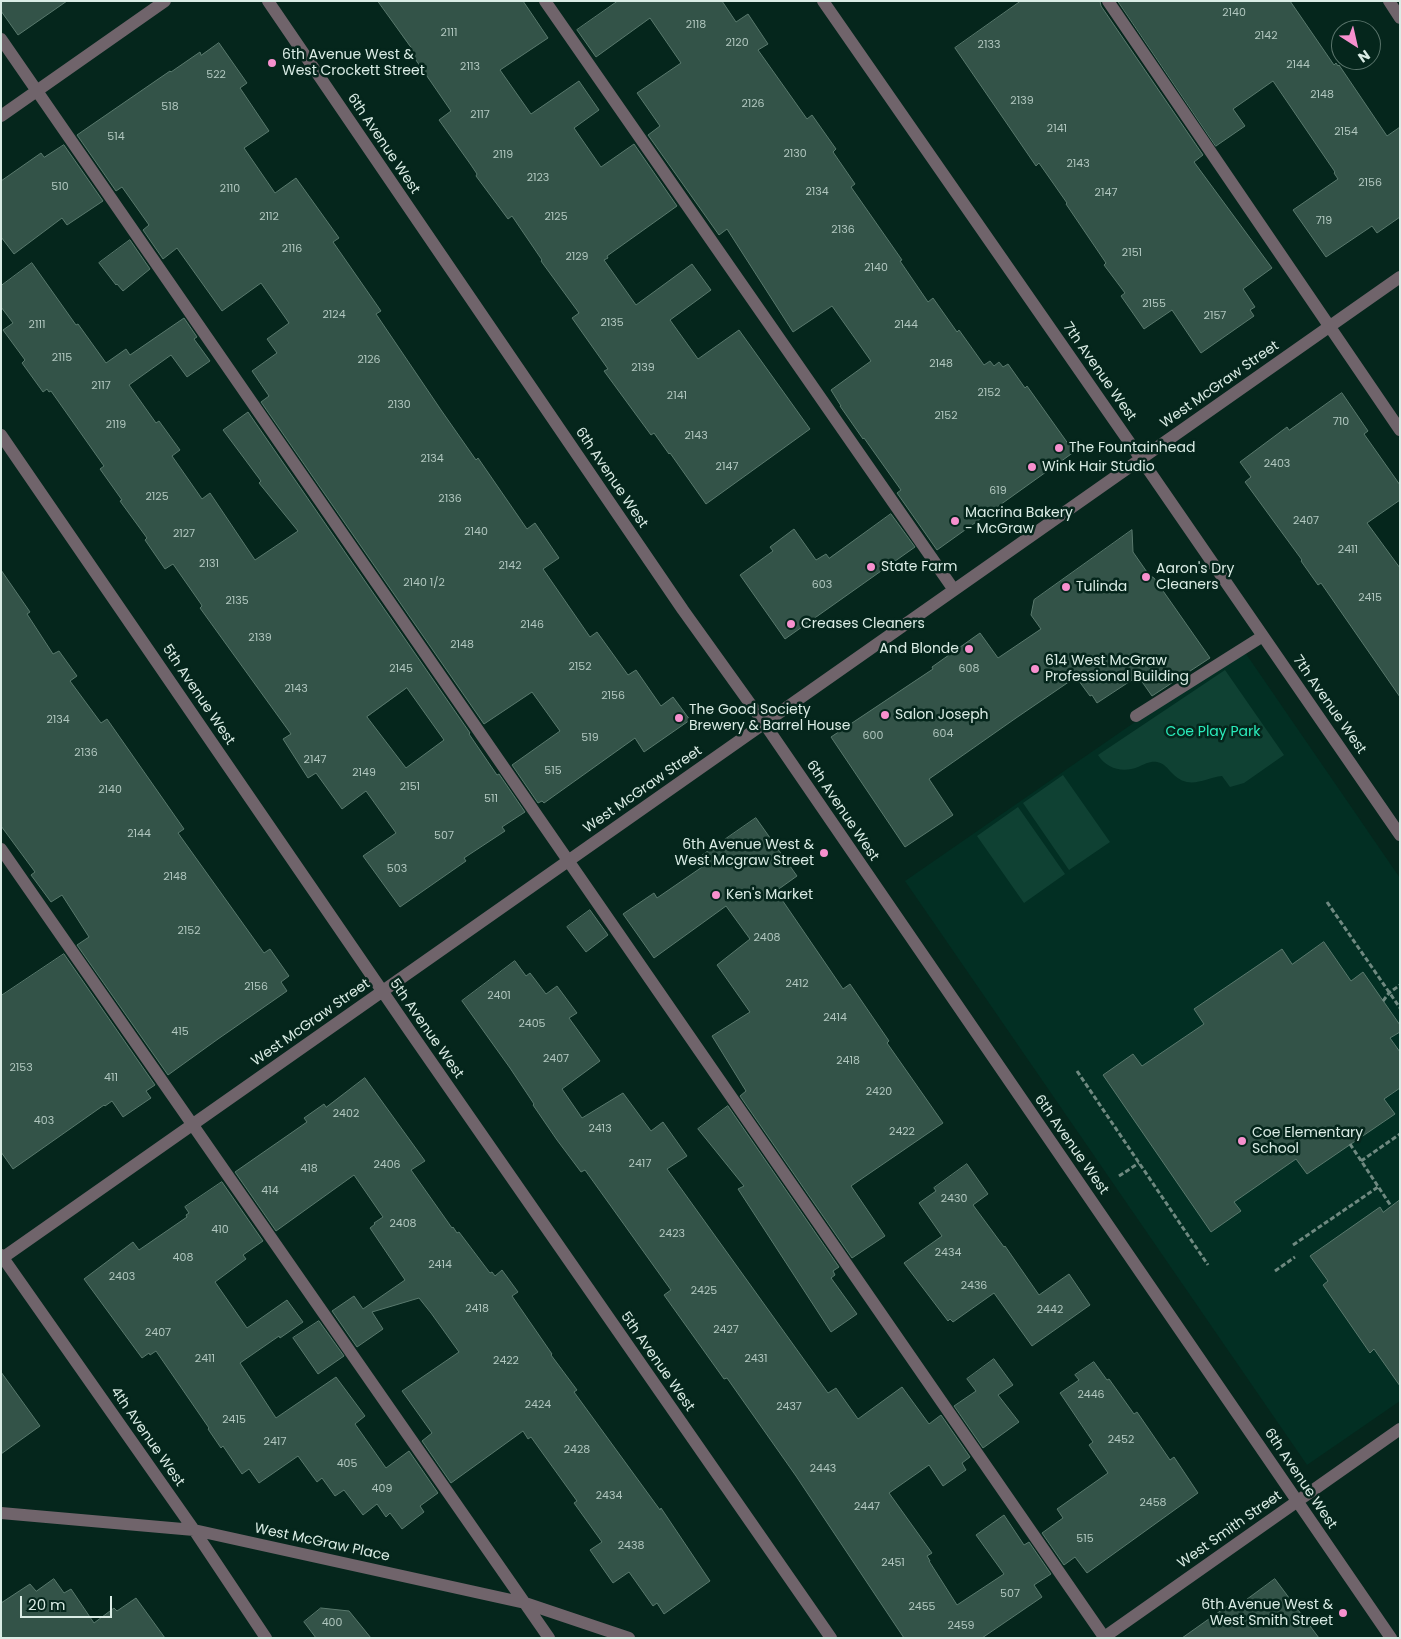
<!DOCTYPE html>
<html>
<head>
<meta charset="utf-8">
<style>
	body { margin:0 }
	#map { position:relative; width:1401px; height:1639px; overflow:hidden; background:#05261c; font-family:Poppins,sans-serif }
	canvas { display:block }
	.frame { position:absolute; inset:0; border:2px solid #daece5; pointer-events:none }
	.north { position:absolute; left:1331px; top:20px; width:50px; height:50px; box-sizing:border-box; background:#05261c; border:1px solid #5a756c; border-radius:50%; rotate:145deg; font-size:14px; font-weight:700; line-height:20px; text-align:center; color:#daece5 }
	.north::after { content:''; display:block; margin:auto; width:18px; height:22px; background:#f790ce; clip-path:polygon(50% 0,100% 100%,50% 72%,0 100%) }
	.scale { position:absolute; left:20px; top:1596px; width:92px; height:22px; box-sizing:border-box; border:2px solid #daece5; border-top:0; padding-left:6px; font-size:15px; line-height:18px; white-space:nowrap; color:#daece5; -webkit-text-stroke:4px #05261c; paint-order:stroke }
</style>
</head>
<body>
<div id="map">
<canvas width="1401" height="1639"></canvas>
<div class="frame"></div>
<div class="north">N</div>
<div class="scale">20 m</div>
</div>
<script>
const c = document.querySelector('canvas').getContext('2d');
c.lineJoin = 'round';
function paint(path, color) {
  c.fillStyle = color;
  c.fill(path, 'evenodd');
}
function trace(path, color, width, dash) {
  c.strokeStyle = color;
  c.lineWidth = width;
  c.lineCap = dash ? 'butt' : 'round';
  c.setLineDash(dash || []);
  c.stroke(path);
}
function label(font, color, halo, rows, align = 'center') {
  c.font = font + ' Poppins,sans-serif';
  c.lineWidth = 5;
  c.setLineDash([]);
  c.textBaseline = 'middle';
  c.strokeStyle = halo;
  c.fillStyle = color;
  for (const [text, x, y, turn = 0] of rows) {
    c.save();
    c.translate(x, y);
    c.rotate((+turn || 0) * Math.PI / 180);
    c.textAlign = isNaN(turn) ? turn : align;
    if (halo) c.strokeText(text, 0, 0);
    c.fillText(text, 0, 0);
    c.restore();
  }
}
const built = new Path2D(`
	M1242 648 1400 878V1401L1307 1465 905 881Z`);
const green = new Path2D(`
	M1225 670 1284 755 1244 783 1230 787 1222 776C1204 778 1189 791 1172 773 1167 768 1165 764 1157 762 1150 761 1145 764 1138 767 1123 773 1107 769 1098 755Z
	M1063 775 1110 842 1069 870 1023 803Z
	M1018 807 1065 874 1024 903 977 836Z`);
const building = new Path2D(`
	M1 1H67L18 35 1 11Z
	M378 1H523L548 38 500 70 531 114 579 81 599 110 574 128 601 167 634 144 677 206 607 256 608 258 604 260 636 305 692 264 711 290 670 320 698 359 739 330 810 429 706 504 670 453 669 454 654 433 651 435 604 371 608 369 572 318 579 313 541 261 542 260 512 216 508 219 476 176 477 174 471 165 439 120 451 111 409 50 411 48Z
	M618 1H722L736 22 748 14 768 44 758 50 807 119 812 115 836 149 833 152 855 184 851 187 902 260 900 261 928 302 933 298 957 332 959 330 984 365 990 361 994 366 999 362 1003 367 1008 364 1025 388 1027 386 1074 452 937 550 897 493 901 490 864 438 863 439 840 406H841L831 390 871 361 832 306 793 332 727 229 719 235 648 135 660 126 637 93 681 63 650 18 596 57 577 30Z
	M1021 1H1100L1101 6 1203 155 1194 162 1272 268 1243 289 1255 307 1250 310 1254 316 1201 353 1172 310 1144 329 1121 296 1125 293 1104 265 1106 263 1066 204 1067 203 1039 163 1036 166 955 48Z
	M1118 1H1290L1334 65 1336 63 1338 66 1339 65 1387 136 1400 127V217L1377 233 1372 226 1326 257 1293 210 1338 179 1334 173 1335 172 1273 81 1233 109 1245 126 1216 146Z
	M219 43 247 83 240 88 269 131 244 148 275 193 296 178 339 238 333 242 381 311 376 314 441 410 476 460 478 458 527 529 535 523 559 558 543 569 590 637 597 632 628 675 636 670 661 706 673 697 690 720 644 752 635 738 544 803 542 801 538 803 512 765 560 731 532 692 484 724 261 402 269 396 252 371 277 353 267 339 289 323 261 283 222 311 177 248 163 259 143 230 149 225 122 187 116 191 77 135 170 71 171 72 200 52 201 55Z
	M64 145 103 201 67 225 62 218 14 254 1 237V181L41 153 44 157Z
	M130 240 150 269 123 291 117 284 116 285 99 263Z
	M32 263 76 325 78 324 106 363 126 349 130 355 184 318 197 337 194 339 210 361 187 377 171 355 129 385 156 423 159 421 180 450 172 456 202 499 210 493 255 560 298 531 259 483 261 481 223 430 248 412 470 733 469 734 497 775 499 774 525 812 502 827 505 831 464 858 466 861 400 907 363 856 396 833 366 791 342 809 316 773 308 778 283 739 291 734 200 608 202 606 201 604 173 564 165 569 145 540 147 538 120 501 122 500 100 469 104 466 51 391 49 392 47 389 43 392 22 363 25 360 3 330 13 323 1 307V286ZM407 688 444 740 406 768 367 717Z
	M1342 393 1368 431 1364 434 1400 485V500L1367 523 1400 568V697L1321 583 1318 585 1301 561 1302 560 1245 482 1251 477 1240 462 1287 427 1289 430Z
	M891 514 915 547 785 639 740 575 773 551 770 547 794 529 816 560 826 554 829 558Z
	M1132 530 1133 552 1149 575 1154 578 1210 658 1152 696 1138 676 1097 703 1092 695 1090 696 1076 677 1016 718 929 779 953 815 905 847 831 737 933 669 932 667 980 633 998 658 1041 629 1031 615 1034 600Z
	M1 570 30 612 27 614 53 654 59 651 77 676 70 681 101 723 107 719 184 829 178 833 264 953 270 949 289 976 281 982 287 991 218 1039 168 1075 77 945 89 937 62 895 51 902 31 875 35 872 1 826Z
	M756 818 797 876 776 891 843 989 850 984 889 1041 887 1043 943 1123 851 1186 885 1236 852 1258 740 1096 746 1091 712 1036 750 1012 717 965 750 939 726 906 654 958 623 914 654 893 657 898 705 865 700 857Z
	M590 910 608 935 586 952 567 927Z
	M1324 942 1351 981 1363 972 1400 1025V1032L1390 1038 1400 1052V1088L1384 1099 1395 1114 1307 1174 1296 1159 1234 1202 1241 1211 1211 1232 1103 1075 1133 1054 1142 1066 1204 1024 1194 1009 1282 949 1292 964Z
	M64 954 155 1085 146 1091 151 1098 123 1117 112 1101 105 1106 104 1105 13 1169 1 1152V996Z
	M515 961 526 976 530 973 546 994 557 986 577 1013 569 1018 600 1061 562 1089 582 1118 623 1093 651 1131 663 1122 687 1156 667 1169 828 1393 836 1388 858 1419 902 1387 929 1424 941 1415 970 1457 962 1463 966 1470 943 1486 929 1465 889 1493 932 1553 927 1556 930 1561H929L957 1605 1004 1574 976 1535 1004 1515 1024 1545 1029 1542 1051 1574 1034 1585 1042 1597 982 1638H904L796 1476 727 1378 724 1379 664 1295 671 1290 585 1170 581 1172 557 1140 533 1105 534 1104 510 1068 462 1001Z
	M365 1078 425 1161 411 1170 452 1228 453 1227 457 1233 459 1232 490 1273 492 1272 495 1276 502 1270 518 1292 512 1296 552 1354 551 1355 577 1390 574 1392 660 1510 661 1508 710 1581 664 1614 657 1603 653 1606 629 1572 613 1583 590 1550 602 1542 574 1503 577 1501 531 1437 528 1439 523 1431 451 1483 422 1441 432 1433 402 1391 459 1352 431 1313 419 1298 372 1312 383 1329 357 1347 332 1311 354 1296 363 1309 405 1280 370 1228 375 1224 374 1223 383 1217 354 1175 276 1231 235 1172 307 1122 304 1118 324 1104 326 1107Z
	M728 1106 839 1267 833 1271 835 1275 831 1278 857 1314 831 1332 738 1189 744 1186 698 1129Z
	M967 1164 988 1194 973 1205 1004 1247 1005 1246 1039 1295 1069 1274 1090 1305 1032 1346 994 1293 953 1322 950 1319 948 1321 904 1263 942 1236 919 1203 936 1191 934 1188Z
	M222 1182 263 1241 243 1255 246 1259 215 1282 247 1328 287 1300 303 1322 280 1338 279 1336 240 1363 276 1418 336 1377 365 1416 355 1424 386 1468 409 1451 438 1493 420 1506 424 1512 402 1529 390 1513 386 1517 377 1504 363 1515 344 1490 335 1496 322 1478 317 1482 298 1456 259 1483 249 1469 242 1474 223 1446 221 1448 208 1429 209 1428 156 1351 150 1355 149 1353 142 1358 84 1279 133 1242 139 1250 187 1217 186 1215 189 1213 185 1207Z
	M1400 1200V1386L1374 1349 1370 1353 1323 1285 1328 1281 1310 1256 1380 1207 1383 1212Z
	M319 1321 344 1356 318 1374 293 1338Z
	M994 1359 1013 1385 998 1395 1019 1422 983 1448 954 1406 976 1391 967 1379Z
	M1094 1362 1107 1380 1109 1379 1134 1414 1137 1412 1170 1460 1174 1457 1198 1493 1087 1573 1075 1557 1064 1565 1042 1533 1063 1518 1057 1509 1108 1473 1089 1445 1093 1442 1060 1393 1079 1380 1075 1375Z
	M1 1372 40 1426 1 1454Z
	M54 1579 64 1593 71 1589 94 1623 114 1608 117 1611 136 1598 165 1638H1V1603L30 1584 36 1591Z
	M1275 1579 1319 1638H1182L1230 1604 1233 1609Z
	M321 1608 349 1611 371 1638H316L304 1622Z`);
const path = new Path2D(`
	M1327 902 1400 1008
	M1383 1001 1389 993 1400 985
	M1077 1071 1208 1265
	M1350 1144 1391 1206
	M1361 1161 1400 1134
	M1119 1176 1139 1163
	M1293 1245 1378 1187
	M1275 1271 1295 1257`);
const minor = new Path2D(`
	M268 1 683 610 764 723 1391 1638
	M545 1 954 590
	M823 1 1141 459 1400 835
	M1108 1 1400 430
	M1389 1 1400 18
	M1 39 1104 1637
	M1 116 165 1
	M1 435 409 1030 831 1638
	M1136 716 1263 636
	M1 849 549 1638
	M1 1255 194 1530 266 1638
	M1 1259 1400 277
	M1 1513 194 1530 525 1603 629 1638
	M1103 1638 1400 1429`);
const markers = [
	[272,63,5,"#f790ce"],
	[1059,448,5,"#f790ce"],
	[1032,467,5,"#f790ce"],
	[955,521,5,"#f790ce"],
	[871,567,5,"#f790ce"],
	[1146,577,5,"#f790ce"],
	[1066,587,5,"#f790ce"],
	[791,624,5,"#f790ce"],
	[969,649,5,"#f790ce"],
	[1035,669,5,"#f790ce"],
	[885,715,5,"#f790ce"],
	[679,718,5,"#f790ce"],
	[824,853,5,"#f790ce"],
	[716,895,5,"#f790ce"],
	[1242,1141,5,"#f790ce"],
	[1343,1613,5,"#f790ce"]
];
const numberNames = [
	["2140",1234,13],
	["2118",696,25],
	["2111",449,33],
	["2142",1266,36],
	["2120",737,43],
	["2133",989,45],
	["2144",1298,65],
	["2113",470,67],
	["522",216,75],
	["2148",1322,95],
	["2139",1022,101],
	["2126",753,104],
	["518",170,107],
	["2117",480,115],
	["2141",1057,129],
	["2154",1346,132],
	["514",116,137],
	["2130",795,154],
	["2119",503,155],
	["2143",1078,164],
	["2123",538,178],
	["2156",1370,183],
	["510",60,187],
	["2110",230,189],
	["2134",817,192],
	["2147",1106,193],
	["2112",269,217],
	["2125",556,217],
	["719",1324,221],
	["2136",843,230],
	["2116",292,249],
	["2151",1132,253],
	["2129",577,257],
	["2140",876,268],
	["2155",1154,304],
	["2124",334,315],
	["2157",1215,316],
	["2135",612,323],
	["2111",37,325],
	["2144",906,325],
	["2115",62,358],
	["2126",369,360],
	["2148",941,364],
	["2139",643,368],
	["2117",101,386],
	["2152",989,393],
	["2141",677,396],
	["2130",399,405],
	["2152",946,416],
	["710",1341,422],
	["2119",116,425],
	["2143",696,436],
	["2134",432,459],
	["2403",1277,464],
	["2147",727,467],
	["619",998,491],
	["2125",157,497],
	["2136",450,499],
	["2407",1306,521],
	["2140",476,532],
	["2127",184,534],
	["2411",1348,550],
	["2131",209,564],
	["2142",510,566],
	["2140 1/2",424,583],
	["603",822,585],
	["2415",1370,598],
	["2135",237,601],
	["2146",532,625],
	["2139",260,638],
	["2148",462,645],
	["2152",580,667],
	["2145",401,669],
	["608",969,669],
	["2143",296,689],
	["2156",613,696],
	["2134",58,720],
	["604",943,734],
	["600",873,736],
	["519",590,738],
	["2136",86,753],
	["2147",315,760],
	["515",553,771],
	["2149",364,773],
	["2151",410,787],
	["2140",110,790],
	["511",491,799],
	["2144",139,834],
	["507",444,836],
	["503",397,869],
	["2148",175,877],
	["2152",189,931],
	["2408",767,938],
	["2412",797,984],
	["2156",256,987],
	["2401",499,996],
	["2414",835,1018],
	["2405",532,1024],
	["415",180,1032],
	["2407",556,1059],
	["2418",848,1061],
	["2153",21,1068],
	["411",111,1078],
	["2420",879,1092],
	["2402",346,1114],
	["403",44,1121],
	["2413",600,1129],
	["2422",902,1132],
	["2417",640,1164],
	["2406",387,1165],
	["418",309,1169],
	["414",270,1191],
	["2430",954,1199],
	["2408",403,1224],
	["410",220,1230],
	["2423",672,1234],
	["2434",948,1253],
	["408",183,1258],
	["2414",440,1265],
	["2403",122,1277],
	["2436",974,1286],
	["2425",704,1291],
	["2418",477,1309],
	["2442",1050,1310],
	["2427",726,1330],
	["2407",158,1333],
	["2411",205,1359],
	["2431",756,1359],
	["2422",506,1361],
	["2446",1091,1395],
	["2424",538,1405],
	["2437",789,1407],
	["2415",234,1420],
	["2452",1121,1440],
	["2417",275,1442],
	["2428",577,1450],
	["405",347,1464],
	["2443",823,1469],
	["409",382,1489],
	["2434",609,1496],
	["2458",1153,1503],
	["2447",867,1507],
	["515",1085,1539],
	["2438",631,1546],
	["2451",893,1563],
	["507",1010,1594],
	["2455",922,1607],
	["400",332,1623],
	["2459",961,1626]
];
const poiNames = [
	["6th Avenue West &",282,55],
	["West Crockett Street",282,71],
	["The Fountainhead",1069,448],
	["Wink Hair Studio",1042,467],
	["Macrina Bakery",965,513],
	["- McGraw",965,529],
	["State Farm",881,567],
	["Aaron's Dry",1156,569],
	["Cleaners",1156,585],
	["Tulinda",1076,587],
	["Creases Cleaners",801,624],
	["And Blonde",959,649,"right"],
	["614 West McGraw",1045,661],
	["Professional Building",1045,677],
	["The Good Society",689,710],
	["Brewery & Barrel House",689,726],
	["Salon Joseph",895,715],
	["6th Avenue West &",814,845,"right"],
	["West Mcgraw Street",814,861,"right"],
	["Ken's Market",726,895],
	["Coe Elementary",1252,1133],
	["School",1252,1149],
	["6th Avenue West &",1333,1605,"right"],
	["West Smith Street",1333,1621,"right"]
];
const streetNames = [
	["6th Avenue West",383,144,56],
	["7th Avenue West",1099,372,55],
	["West McGraw Street",1220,385,-35],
	["6th Avenue West",611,478,56],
	["5th Avenue West",198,695,56],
	["7th Avenue West",1329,705,55],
	["West McGraw Street",643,790,-35],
	["6th Avenue West",842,811,56],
	["West McGraw Street",311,1023,-35],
	["5th Avenue West",426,1029,55],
	["6th Avenue West",1071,1145,55],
	["5th Avenue West",657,1362,55],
	["4th Avenue West",147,1437,55],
	["6th Avenue West",1300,1479,56],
	["West Smith Street",1230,1530,-35],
	["West McGraw Place",322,1543,12]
];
const parkNames = [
	["Coe Play Park",1213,732]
];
paint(built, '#022f23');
paint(green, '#0f4133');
paint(building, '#335348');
trace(building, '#59796d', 1);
trace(path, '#6f8980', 3, [5, 2.5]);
trace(minor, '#70646b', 12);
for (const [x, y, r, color] of markers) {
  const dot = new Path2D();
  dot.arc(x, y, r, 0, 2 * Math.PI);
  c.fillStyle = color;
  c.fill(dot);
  trace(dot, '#05261c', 2);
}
label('11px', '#b0c6be', null, numberNames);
label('14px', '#daece5', '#05261c', poiNames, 'left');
label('14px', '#daece5', '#05261c', streetNames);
label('14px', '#2aebbb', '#05261c', parkNames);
</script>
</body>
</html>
